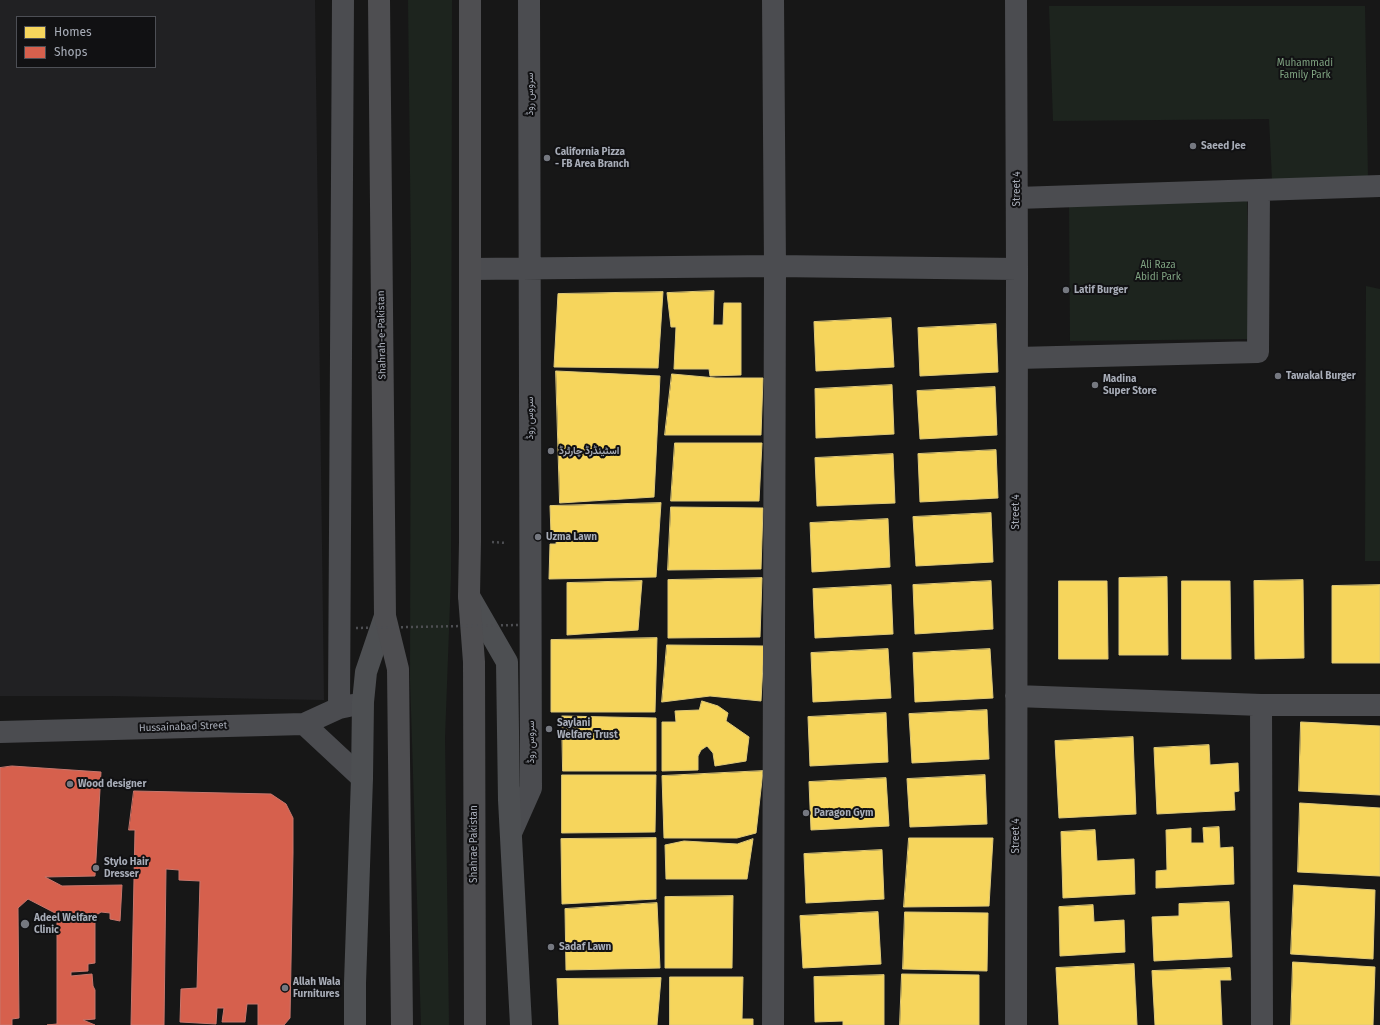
<!DOCTYPE html>
<html>
<head>
<meta charset="utf-8">
<style>
	body { margin:0 }
	#map { position:relative; width:1380px; height:1025px; overflow:hidden; background:#171717; font-family:"Fira Sans",sans-serif }
	canvas { display:block }
	.legend { position:absolute; left:16px; top:16px; width:140px; height:52px; box-sizing:border-box; background:#111113; border:1px solid #4d4f55; margin:0; padding:5px 7px; list-style:none; font-size:12px; color:#a8adb8 }
	.legend li { display:flex; align-items:center; gap:8px; height:20px }
	.legend b { width:20px; border:1px solid #4d4f55 }
</style>
</head>
<body>
<div id="map">
<canvas width="1380" height="1025"></canvas>
<ul class="legend">
<li><b style="height:11px;background:#f6d55c"></b>Homes</li>
<li><b style="height:11px;background:#d6604d"></b>Shops</li>
</ul>
</div>
<script>
const c = document.querySelector('canvas').getContext('2d');
c.lineJoin = 'round';
function paint(path, color) {
  c.fillStyle = color;
  c.fill(path, 'evenodd');
}
function trace(path, color, width, dash) {
  c.strokeStyle = color;
  c.lineWidth = width;
  c.lineCap = dash ? 'butt' : 'round';
  c.setLineDash(dash || []);
  c.stroke(path);
}
function label(font, color, halo, rows, align = 'center') {
  c.font = font + ' "Fira Sans",Vazirmatn,sans-serif';
  c.lineWidth = 4;
  c.setLineDash([]);
  c.textBaseline = 'middle';
  c.strokeStyle = halo;
  c.fillStyle = color;
  for (const [text, x, y, turn = 0] of rows) {
    c.save();
    c.translate(x, y);
    c.rotate((+turn || 0) * Math.PI / 180);
    c.textAlign = isNaN(turn) ? turn : align;
    if (halo) c.strokeText(text, 0, 0);
    c.fillText(text, 0, 0);
    c.restore();
  }
}
const built = new Path2D(`
	M0 0H315L324 700 110 696H0ZM17 17H155V67H17Z`);
const green = new Path2D(`
	M408 0H452L451 576 445 738 449 1025H421L410 679 411 260Z
	M1049 6H1365L1368 179 1272 180 1269 119 1053 121Z
	M1247 201 1248 339 1070 341 1069 204Z
	M1366 286 1380 289V561H1365Z`);
const homes = new Path2D(`
	M714 291 713 325H723L724 303H741V375L710 376 709 369H674L676 327H671L667 293Z
	M663 292 658 368 554 367 558 294Z
	M891 318 894 367 816 371 814 322Z
	M996 324 998 372 920 376 918 328Z
	M556 371 660 376 654 497 560 503Z
	M672 374 716 378H763L761 435H665Z
	M892 385 894 434 816 438 815 389Z
	M995 387 997 435 920 439 917 391Z
	M675 443H762L759 501H671Z
	M996 450 998 498 920 502 918 454Z
	M893 454 895 503 817 506 815 458Z
	M661 503 656 577 549 579 550 544H556L557 534H551L550 506Z
	M671 507 763 508 761 569 668 570Z
	M991 513 993 562 916 566 913 517Z
	M888 519 890 567 812 572 810 523Z
	M1167 577 1168 655H1119V578Z
	M762 578 760 637 668 638V580Z
	M1303 580 1304 658 1255 659 1254 581Z
	M642 581 638 630 567 635V583Z
	M991 581 993 629 915 634 913 585Z
	M1059 581H1107L1108 659H1059Z
	M1182 581H1230L1231 659H1182Z
	M891 585 893 634 815 638 813 589Z
	M1380 585V663H1332V586Z
	M657 638 655 712H551V640Z
	M667 645 764 646 761 701 710 696 662 702Z
	M888 649 891 698 813 702 811 653Z
	M990 649 993 698 915 702 913 653Z
	M702 701 718 706 728 713 726 721 749 737 746 761 715 766 713 753 707 746 701 750 698 756V770L662 771V722H676L675 711 699 710Z
	M987 710 989 759 912 763 909 714Z
	M886 713 888 762 810 766 808 717Z
	M562 716 656 718V771H563Z
	M1301 722 1380 726V795L1299 791Z
	M1133 737 1136 814 1059 818 1055 741Z
	M1209 745 1210 765 1238 763 1239 791 1234 792 1235 810 1157 814 1154 748Z
	M763 771 756 833 737 838H664L662 776Z
	M562 775H656L655 832 562 833Z
	M985 775 987 824 910 827 907 779Z
	M886 778 889 826 811 830 809 782Z
	M1300 803 1380 808V876L1298 872Z
	M1219 827 1220 848 1233 847 1234 884 1156 888V871L1167 870 1166 830 1191 828V843H1204L1203 828Z
	M1095 830 1097 861 1134 859 1135 894 1063 898 1061 832Z
	M656 838V899L562 904 561 839Z
	M909 838H993L989 906 904 907Z
	M753 839 747 879H666L665 845 684 841 737 844Z
	M882 850 884 899 806 903 804 854Z
	M1294 885 1375 890 1373 959 1291 954Z
	M733 896 732 968H665V897Z
	M1229 902 1232 957 1154 961 1152 917 1179 916V904Z
	M657 903 660 968 566 970 565 909Z
	M1093 905 1094 922 1124 920 1125 952 1060 956 1059 907Z
	M878 912 881 964 803 968 800 916Z
	M905 912 988 913 987 971 903 969Z
	M1293 962 1375 967 1373 1025H1291Z
	M1134 964 1137 1025H1059L1056 968Z
	M1230 968 1231 980H1220L1222 1025H1155L1152 971Z
	M902 974 979 975V1025H900Z
	M884 975V1025H843V1021L815 1022 814 977Z
	M670 977H743L742 1019H753V1025H670Z
	M661 978 657 1025H559L557 979Z`);
const shops = new Path2D(`
	M12 766 101 772 95 876 45 877 62 886 122 885 120 921 110 919V913L101 912 95 916V963L88 964V971L71 972V976L92 974 93 986 95 990V1019L83 1020 95 1025H47L57 1024V914L28 899 18 908 19 1018 12 1019V1025H0V768Z
	M134 791 271 794 286 804 293 818V853L290 1018 284 1025H258V1004H247L245 1022H222L224 1008H217L216 1024 180 1022 181 989 197 988 200 881 179 880V870L166 869 164 1025H131L135 830H129Z`);
const path = new Path2D(`
	M492 542 507 543`);
const minor = new Path2D(`
	M773 0 775 266 773 1025
	M1016 0 1017 269 1016 1025
	M1017 198 1380 186
	M470 269 775 266 1017 269
	M1017 358 1258 352 1259 190
	M1016 696 1261 705H1380
	M1261 705 1262 1025
	M339 708 343 0
	M304 724 362 778
	M0 732 304 724 339 708 353 705
	M511 833 531 788 529 0`);
const major = new Path2D(`
	M469 596 507 662 509 800 521 1025
	M355 1025V983L362 778 363 702 366 672 385 616`);
const highway = new Path2D(`
	M379 0 385 616 398 669 402 1025
	M470 0V542L469 596 474 662 475 1025`);
const pathBridge = new Path2D(`
	M356 628 519 625`);
const markers = [
	[1193,146,4,"#757880"],
	[547,158,4,"#757880"],
	[1066,290,4,"#757880"],
	[1278,376,4,"#757880"],
	[1095,385,4,"#757880"],
	[551,451,4,"#757880"],
	[538,537,4,"#757880"],
	[549,729,4,"#757880"],
	[70,784,4,"#757880"],
	[806,813,4,"#757880"],
	[96,868,4,"#757880"],
	[25,924,5,"#757880"],
	[551,947,4,"#757880"],
	[285,988,4,"#757880"]
];
const parkNames = [
	["Muhammadi",1305,63],
	["Family Park",1305,75],
	["Ali Raza",1158,265],
	["Abidi Park",1158,277]
];
const streetNames = [
	["سروس روڈ",530,94,-90],
	["Street 4",1017,189,-90],
	["Shahrah-e-Pakistan",382,335,-91],
	["سروس روڈ",530,418,-90],
	["Street 4",1016,512,-90],
	["Hussainabad Street",183,727,-2],
	["سروس روڈ",531,742,-90],
	["Street 4",1016,836,-90],
	["Shahrae Pakistan",474,844,-90]
];
const poiNames = [
	["Saeed Jee",1201,146],
	["California Pizza",555,152],
	["- FB Area Branch",555,164],
	["Latif Burger",1074,290],
	["Tawakal Burger",1286,376],
	["Madina",1103,379],
	["Super Store",1103,391],
	["اسٹینڈرڈ چارٹرڈ",559,451],
	["Uzma Lawn",546,537],
	["Saylani",557,723],
	["Welfare Trust",557,735],
	["Wood designer",78,784],
	["Paragon Gym",814,813],
	["Stylo Hair",104,862],
	["Dresser",104,874],
	["Adeel Welfare",34,918],
	["Clinic",34,930],
	["Sadaf Lawn",559,947],
	["Allah Wala",293,982],
	["Furnitures",293,994]
];
paint(built, '#212123');
paint(green, '#1d241e');
paint(homes, '#f6d55c');
trace(homes, '#dfc978', 1);
paint(shops, '#d6604d');
trace(shops, '#c8776d', 1);
trace(path, '#4d4e52', 2.5, [2, 3]);
trace(minor, '#4b4c50', 22);
trace(major, '#4d4f52', 22);
trace(highway, '#4e4e51', 22);
trace(pathBridge, '#4d4e52', 2.5, [2, 3]);
for (const [x, y, r, color] of markers) {
  const dot = new Path2D();
  dot.arc(x, y, r, 0, 2 * Math.PI);
  c.fillStyle = color;
  c.fill(dot);
  trace(dot, '#111113', 1.5);
}
label('10px', '#7fa381', '#111113', parkNames);
label('10px', '#a8adb8', '#111113', streetNames);
label('bold 10px', '#a8adb8', '#111113', poiNames, 'left');
</script>
</body>
</html>
